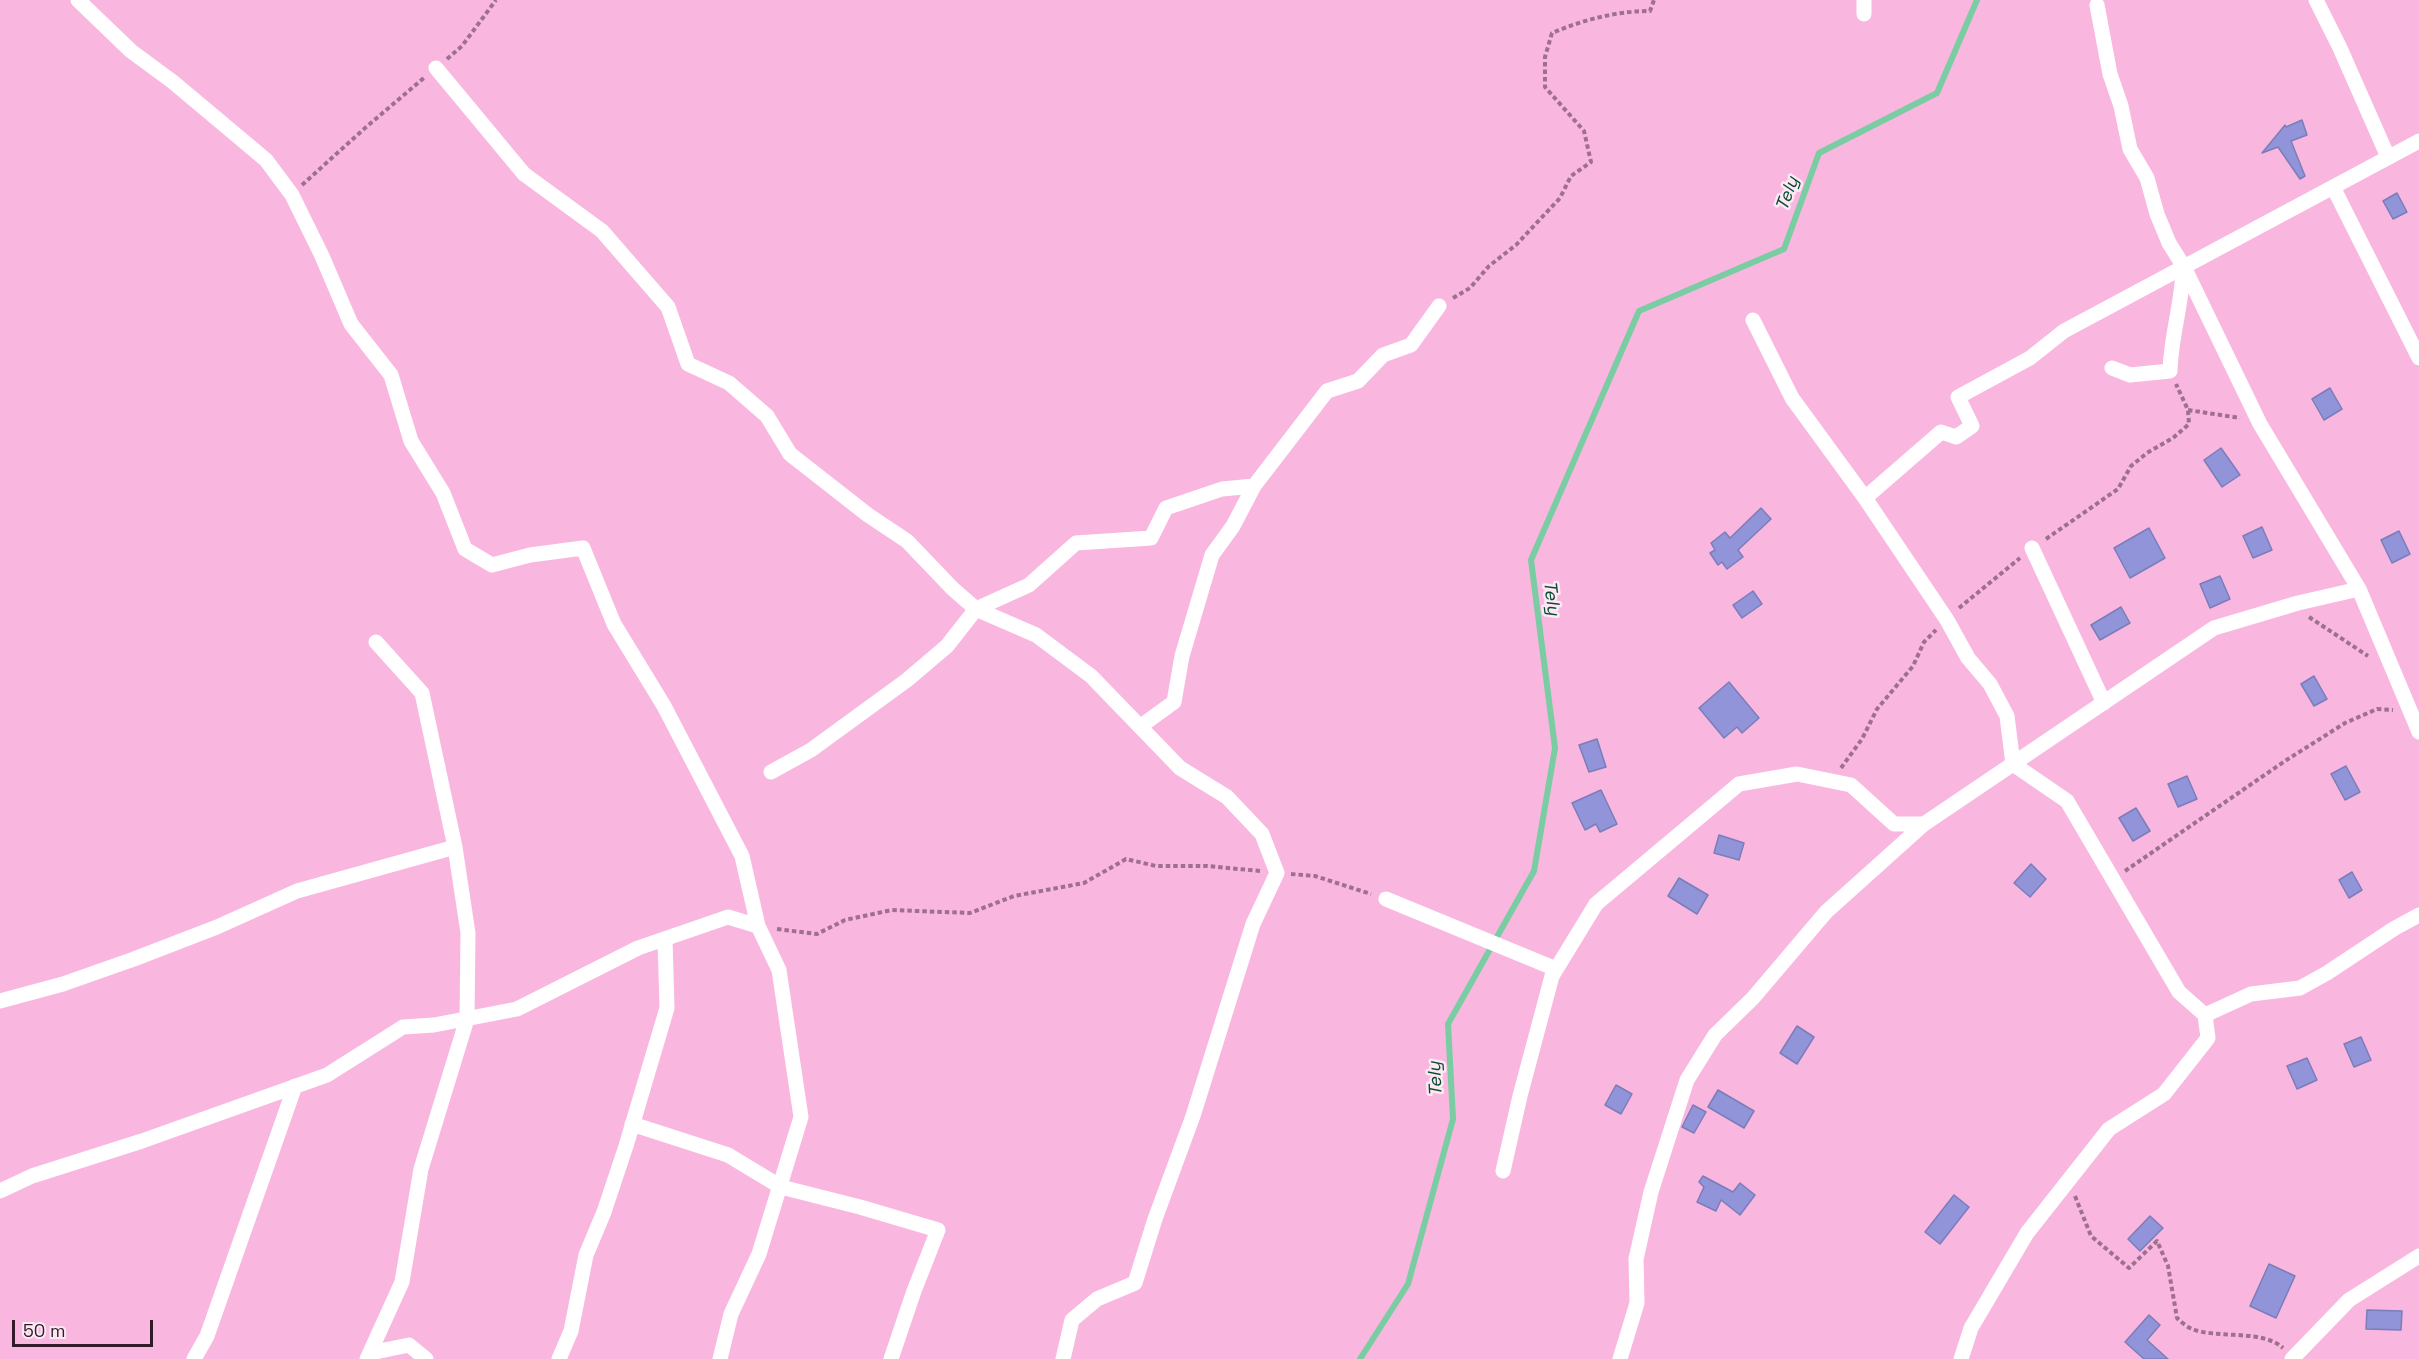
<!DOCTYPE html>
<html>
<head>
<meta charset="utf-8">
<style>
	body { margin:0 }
	#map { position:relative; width:2419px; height:1359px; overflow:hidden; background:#f9b7e0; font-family:"Space Grotesk",sans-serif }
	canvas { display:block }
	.scale { position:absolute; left:12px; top:1320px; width:141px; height:27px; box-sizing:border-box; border:3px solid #321a29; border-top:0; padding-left:8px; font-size:18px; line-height:21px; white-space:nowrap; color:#321a29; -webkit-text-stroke:4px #fde8f4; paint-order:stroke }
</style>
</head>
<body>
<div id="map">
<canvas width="2419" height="1359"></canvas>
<div class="scale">50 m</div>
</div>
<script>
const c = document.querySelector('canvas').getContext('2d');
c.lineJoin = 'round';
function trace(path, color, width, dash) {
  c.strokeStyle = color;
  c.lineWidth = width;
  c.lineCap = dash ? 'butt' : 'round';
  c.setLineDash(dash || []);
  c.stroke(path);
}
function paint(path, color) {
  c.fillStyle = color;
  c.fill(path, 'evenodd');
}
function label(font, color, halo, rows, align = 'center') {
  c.font = font + ' "Space Grotesk",sans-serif';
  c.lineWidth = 5;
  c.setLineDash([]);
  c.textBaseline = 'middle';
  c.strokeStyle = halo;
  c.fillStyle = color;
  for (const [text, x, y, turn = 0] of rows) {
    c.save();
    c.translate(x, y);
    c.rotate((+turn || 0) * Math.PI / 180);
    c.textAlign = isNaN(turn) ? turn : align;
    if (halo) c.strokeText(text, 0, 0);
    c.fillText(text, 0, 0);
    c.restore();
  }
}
const stream = new Path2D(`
	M1360 1359 1408 1284 1453 1119 1448 1024 1534 871 1555 748 1531 560 1639 311 1784 249 1819 153 1937 93 1977 0`);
const building = new Path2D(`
	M2302 120 2307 135 2291 141 2305 176 2300 179 2278 147 2262 153 2285 125 2286 127Z
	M2397 193 2407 212 2393 219 2383 201Z
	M2330 388 2342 409 2324 420 2312 399Z
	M2221 448 2240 475 2222 487 2204 460Z
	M1761 508 1771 519 1738 550 1743 557 1727 569 1722 562 1718 565 1710 553 1715 550 1711 543 1725 532 1730 538Z
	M2262 527 2272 550 2253 558 2243 536Z
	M2149 528 2165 558 2130 578 2114 548Z
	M2399 531 2410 554 2392 563 2381 540Z
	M2220 576 2230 599 2210 608 2200 584Z
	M1753 591 1762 604 1742 618 1733 605Z
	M2121 607 2130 623 2100 640 2091 625Z
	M2314 676 2327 699 2314 706 2301 684Z
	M1729 682 1759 718 1742 733 1737 727 1724 738 1699 708Z
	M1597 739 1606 767 1589 772 1579 745Z
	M2346 766 2360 792 2345 800 2331 774Z
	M2187 776 2197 799 2178 807 2168 784Z
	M1601 790 1617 824 1600 832 1596 824 1585 830 1572 803Z
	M2136 808 2150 831 2133 841 2119 818Z
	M1719 835 1744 843 1739 860 1714 853Z
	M2031 864 2046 879 2030 897 2014 883Z
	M2352 872 2362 890 2349 898 2339 880Z
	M1679 878 1708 895 1697 914 1668 896Z
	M1797 1026 1814 1037 1797 1064 1780 1053Z
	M2361 1037 2371 1060 2354 1067 2344 1044Z
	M2307 1058 2317 1080 2297 1089 2287 1066Z
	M1616 1085 1632 1094 1621 1114 1605 1105Z
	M1718 1090 1754 1111 1744 1128 1708 1107Z
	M1693 1105 1706 1112 1694 1133 1682 1127Z
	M1703 1176 1733 1192 1740 1183 1755 1195 1740 1215 1721 1200 1716 1211 1697 1202 1704 1187 1699 1182Z
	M1954 1195 1969 1207 1940 1244 1925 1232Z
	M2150 1216 2163 1228 2140 1251 2128 1239Z
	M2269 1264 2295 1276 2276 1318 2250 1306Z
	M2367 1310 2402 1311 2401 1330 2366 1329Z
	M2149 1315 2160 1325 2147 1340 2168 1359H2144L2125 1342Z`);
const path = new Path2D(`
	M447 59 462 46 496 0
	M302 185 365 128 425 77
	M1453 298 1470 288 1489 266 1516 245 1560 198 1571 176 1591 162 1584 131 1545 87V57L1552 33C1583 20 1616 11 1650 11L1654 0
	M2188 410 2240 418
	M2046 539 2118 489 2131 466 2147 453 2173 438 2189 424 2188 410 2176 384
	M1959 608 2020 558
	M2309 617 2368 656
	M1841 768 1862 739 1877 709 1913 666 1924 642 1936 630
	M2125 871 2285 761 2345 723 2377 709 2393 710
	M1291 874 1315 876 1371 894
	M777 929 817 934 845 920 892 910 970 913 1014 896 1084 883 1126 859 1156 866H1207L1260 871
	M2075 1196 2091 1236 2129 1268 2157 1241 2168 1266 2177 1318C2181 1322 2187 1327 2192 1329 2218 1339 2262 1329 2283 1348`);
const minor = new Path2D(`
	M78 0 131 51 173 82 266 160 292 195 322 256 351 324 391 375 411 441 443 493 465 549 492 565 530 555 583 548 614 624 664 706 742 856 758 926 779 970 801 1117 759 1254 731 1314 720 1359
	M1864 0V14
	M2316 0 2340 48 2388 157
	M2097 5 2110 74 2121 106 2130 149 2147 178 2157 214 2169 243 2184 267 2260 424 2359 589
	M436 68 524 174 602 231 668 307 688 364 729 383 767 416 790 454 868 515 907 541 953 589 976 609 1029 585 1076 543 1151 538 1166 508 1222 489 1254 486
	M2333 187 2419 358
	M1753 320 1792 398 1865 498 1941 432 1956 437 1972 426 1958 397 2030 358 2064 331 2419 141
	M2112 368 2130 375 2170 371C2171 336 2182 304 2183 270
	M1865 498 1947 620 1968 658 1990 684 2007 716 2013 764 2067 801 2179 992 2205 1015 2208 1038 2164 1094 2109 1129 2027 1233 1971 1328 1961 1359
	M2032 548 2104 703
	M1141 726 1174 702 1182 656 1212 555 1233 526 1254 486 1327 391 1358 381 1383 355 1411 345 1439 306
	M771 772 811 750 907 680 947 646 976 609 1036 635 1091 676 1180 768 1227 797 1262 834 1277 873 1253 924 1193 1116 1155 1219 1135 1283 1097 1299 1072 1320 1063 1359
	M1386 899 1556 969
	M0 1001 63 984 134 959 217 927 297 891 455 847
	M2205 1015 2251 994 2300 988 2327 973 2395 928 2419 915
	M632 1124 728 1155 781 1187 860 1207 938 1230 914 1291 891 1359
	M1503 1171 1520 1096 1552 976 1596 904 1739 784 1797 774 1851 785 1894 824H1924
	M0 1191 32 1176 142 1141 327 1075 403 1027 434 1025 517 1009 638 948 728 917 758 926
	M370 1353 409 1345 426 1359
	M194 1359 207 1336 295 1086
	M367 1359 402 1282 421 1169 467 1019 468 933 455 847 422 693 376 642
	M559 1359 571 1331 586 1255 604 1212 626 1146 667 1008 665 939
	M1620 1359 1637 1303 1636 1259 1651 1192 1687 1080 1715 1035 1753 998 1826 912 1924 824 2214 628 2298 603 2359 589 2419 732
	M2292 1359 2349 1300 2419 1256`);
const waterNames = [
	["Tely",1788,194,-70],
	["Tely",1551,598,83],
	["Tely",1436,1079,-93]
];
trace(stream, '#7acca3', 6);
paint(building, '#9194d9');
trace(building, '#7a7db9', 1.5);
trace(path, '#9f708d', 4, [4.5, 3]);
trace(minor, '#fff', 15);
label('italic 18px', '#054a31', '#fde8f4', waterNames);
</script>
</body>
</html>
